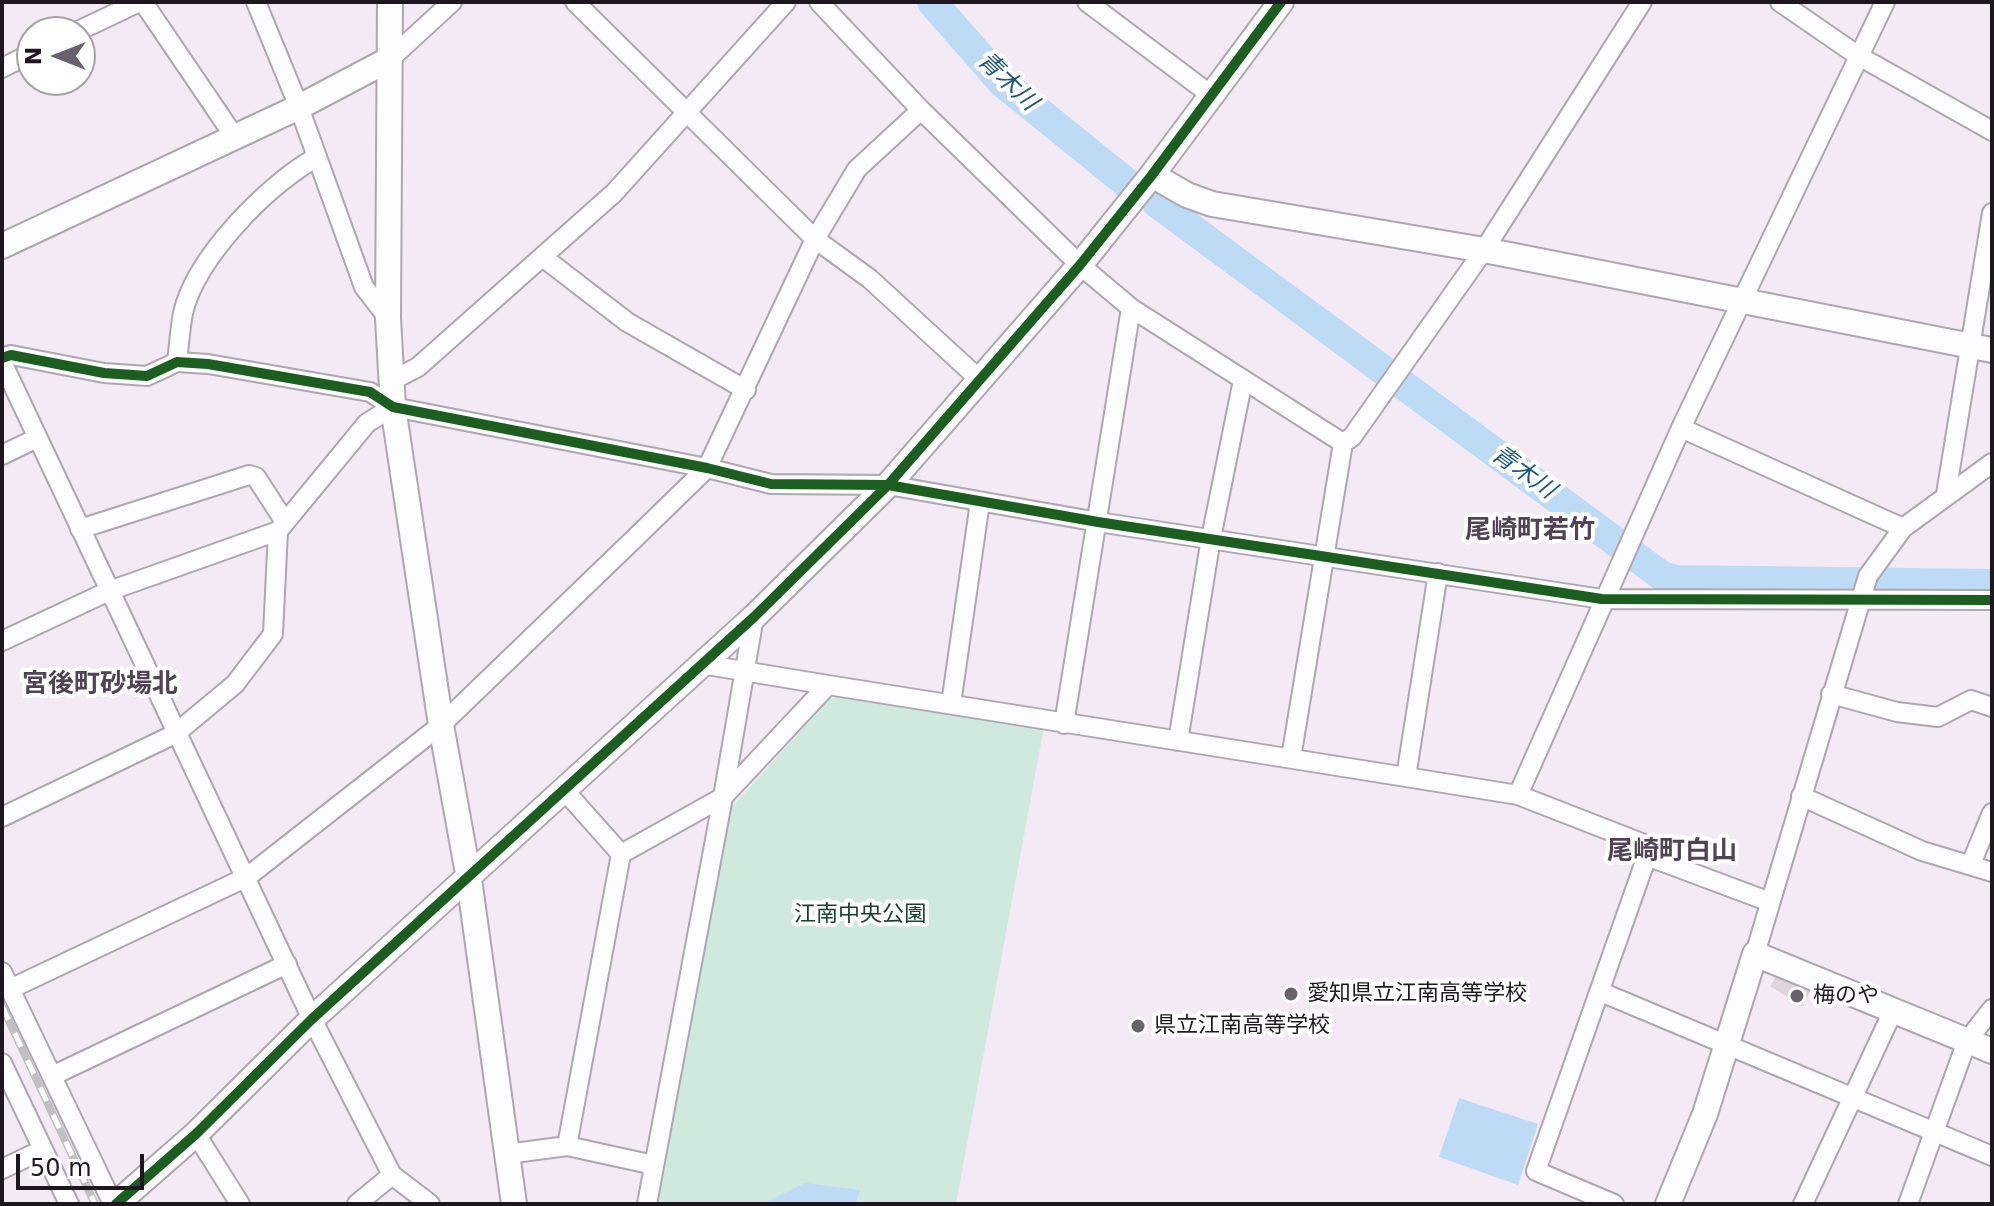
<!DOCTYPE html>
<html>
<head>
<meta charset="utf-8">
<style>
	body { margin:0 }
	#map { position:relative; width:1994px; height:1206px; overflow:hidden; background:#f4eaf6; font-family:"DejaVu Sans",sans-serif }
	canvas { display:block }
	.frame { position:absolute; inset:0; border:4px solid #1e1720; pointer-events:none }
	.north { position:absolute; left:16px; top:16px; width:80px; height:80px; box-sizing:border-box; background:#fff; border:2px solid #a5a2a6; border-radius:50%; rotate:270deg; font-size:22px; font-weight:700; line-height:32px; text-align:center; color:#1e1720 }
	.north::after { content:''; display:block; margin:auto; width:28px; height:36px; background:#69616b; clip-path:polygon(50% 0,100% 100%,50% 72%,0 100%) }
	.scale { position:absolute; left:16px; top:1154px; width:128px; height:36px; box-sizing:border-box; border:4px solid #1e1720; border-top:0; padding-left:10px; font-size:24px; line-height:28px; white-space:nowrap; color:#1e1720; -webkit-text-stroke:6px #fff; paint-order:stroke }
</style>
</head>
<body>
<div id="map">
<canvas width="1994" height="1206"></canvas>
<div class="frame"></div>
<div class="north">N</div>
<div class="scale">50 m</div>
</div>
<script>
const c = document.querySelector('canvas').getContext('2d');
c.lineJoin = 'round';
function paint(path, color) {
  c.fillStyle = color;
  c.fill(path, 'evenodd');
}
function trace(path, color, width, dash) {
  c.strokeStyle = color;
  c.lineWidth = width;
  c.lineCap = dash ? 'butt' : 'round';
  c.setLineDash(dash || []);
  c.stroke(path);
}
function label(font, color, halo, rows, align = 'center') {
  c.font = font + ' "DejaVu Sans","Noto Sans JP",sans-serif';
  c.lineWidth = 8;
  c.setLineDash([]);
  c.textBaseline = 'middle';
  c.strokeStyle = halo;
  c.fillStyle = color;
  for (const [text, x, y, turn = 0] of rows) {
    c.save();
    c.translate(x, y);
    c.rotate((+turn || 0) * Math.PI / 180);
    c.textAlign = isNaN(turn) ? turn : align;
    if (halo) c.strokeText(text, 0, 0);
    c.fillText(text, 0, 0);
    c.restore();
  }
}
const green = new Path2D(`
	M846 695 1044 727 956 1204H655L728 811 830 699Z`);
const water = new Path2D(`
	M1459 1098 1538 1124 1518 1185 1439 1157Z
	M805 1183 860 1190 856 1204H762Z`);
const river = new Path2D(`
	M932 2 1003 83 1128 184
	M1157 203 1662 576 1676 580 1992 584`);
const building = new Path2D(`
	M1781 968 1812 986 1803 1007 1770 986Z`);
const street = new Path2D(`
	M143 2 234 136
	M256 2 299 107 364 287 388 318
	M575 2 815 239 870 279 979 379
	M819 2 921 110 1080 265 1131 308 1343 443
	M1087 2 1211 95
	M1780 2 1857 55 1992 131
	M76 32 139 2
	M390 59 452 2
	M2 68 32 53
	M544 258 627 322 746 390
	M2 358 11 355 104 373 147 376 177 362 208 364 370 392 393 407 707 468 771 484 888 485 1098 522 1602 599 1992 600
	M2 362 312 1019 392 1175 430 1204
	M177 362C179 346 180 329 183 313 196 257 268 184 317 157
	M391 381 418 367 614 193 786 2
	M1681 428 1903 528
	M2 455 37 438
	M1946 494 1992 213
	M80 529 249 475 256 477 285 522
	M2 641 109 591 278 531 367 423 393 407
	M701 664 828 685
	M1831 694 1897 712 1938 717 1971 700 1992 707
	M951 704 980 502
	M1064 724 1131 308
	M1178 741 1211 538 1243 380
	M1291 758 1343 443 1352 437 1484 250 1642 2
	M1406 777 1518 795 1644 844 1647 856 1770 902
	M565 791 621 854 723 797 754 617
	M1518 795 1681 428 1885 2
	M1801 796 1922 851 1992 872
	M2 817 175 734 235 684 273 634 278 531
	M1971 864 1992 813
	M1755 954 1868 576 1903 528 1992 463
	M2 972 113 1204
	M10 989 247 877 441 725 634 539 707 468 815 239 857 169 921 110
	M1601 992 1992 1156
	M2 1063 69 1204
	M52 1076 287 964
	M196 1134 240 1204
	M567 1146 621 854
	M507 1154 567 1146 654 1165
	M2 1169 42 1150
	M357 1204 392 1175
	M647 1204 723 797 828 685 1406 777 1438 573
	M1614 1204 1536 1171 1647 856
	M1803 1204 1893 1011
	M1908 1204 1967 1041 1992 1009`);
const secondary = new Path2D(`
	M390 2 388 318 393 407 441 725 469 879 514 1204
	M1152 175 1187 195 1212 204 1484 250 1992 350
	M2 246 299 107 390 59
	M116 1204 196 1134 312 1019 754 617 888 485 1080 265 1152 175 1281 2
	M1668 1204 1705 1114 1755 954 1992 1051`);
const rail = new Path2D(`
	M2 1006 95 1204`);
const cycleway = new Path2D(`
	M2 358 11 355 104 373 147 376 177 362 208 364 370 392 393 407 707 468 771 484 888 485 1098 522 1602 599 1992 600
	M116 1204 196 1134 312 1019 754 617 888 485 1080 265 1152 175 1281 2`);
const markers = [
	[1291,994,8,"#69616b"],
	[1797,996,8,"#69616b"],
	[1138,1026,8,"#69616b"]
];
const parkNames = [
	["江南中央公園",860,915]
];
const poiNames = [
	["愛知県立江南高等学校",1307,994],
	["梅のや",1813,996],
	["県立江南高等学校",1154,1026]
];
const waterNames = [
	["青木川",1007,82,44],
	["青木川",1523,473,36]
];
const quarterNames = [
	["尾崎町若竹",1530,531],
	["宮後町砂場北",100,685],
	["尾崎町白山",1672,852]
];
paint(green, '#d0e9df');
paint(water, '#bedbf6');
trace(river, '#bedbf6', 30);
paint(building, '#dfd4dc');
trace(street, '#aea6b0', 22);
trace(secondary, '#aea6b0', 28);
trace(street, '#fdfcfe', 18);
trace(secondary, '#fdfcfe', 24);
trace(rail, '#c1bfc1', 8);
trace(rail, '#fff', 5, [15]);
trace(cycleway, '#1b5e20', 10);
for (const [x, y, r, color] of markers) {
  const dot = new Path2D();
  dot.arc(x, y, r, 0, 2 * Math.PI);
  c.fillStyle = color;
  c.fill(dot);
  trace(dot, '#fff', 3);
}
label('22px', '#18412f', '#fff', parkNames);
label('22px', '#1e1720', '#fff', poiNames, 'left');
label('italic 24px', '#1d577d', '#fff', waterNames);
label('bold 26px', '#514255', '#fff', quarterNames);
</script>
</body>
</html>
